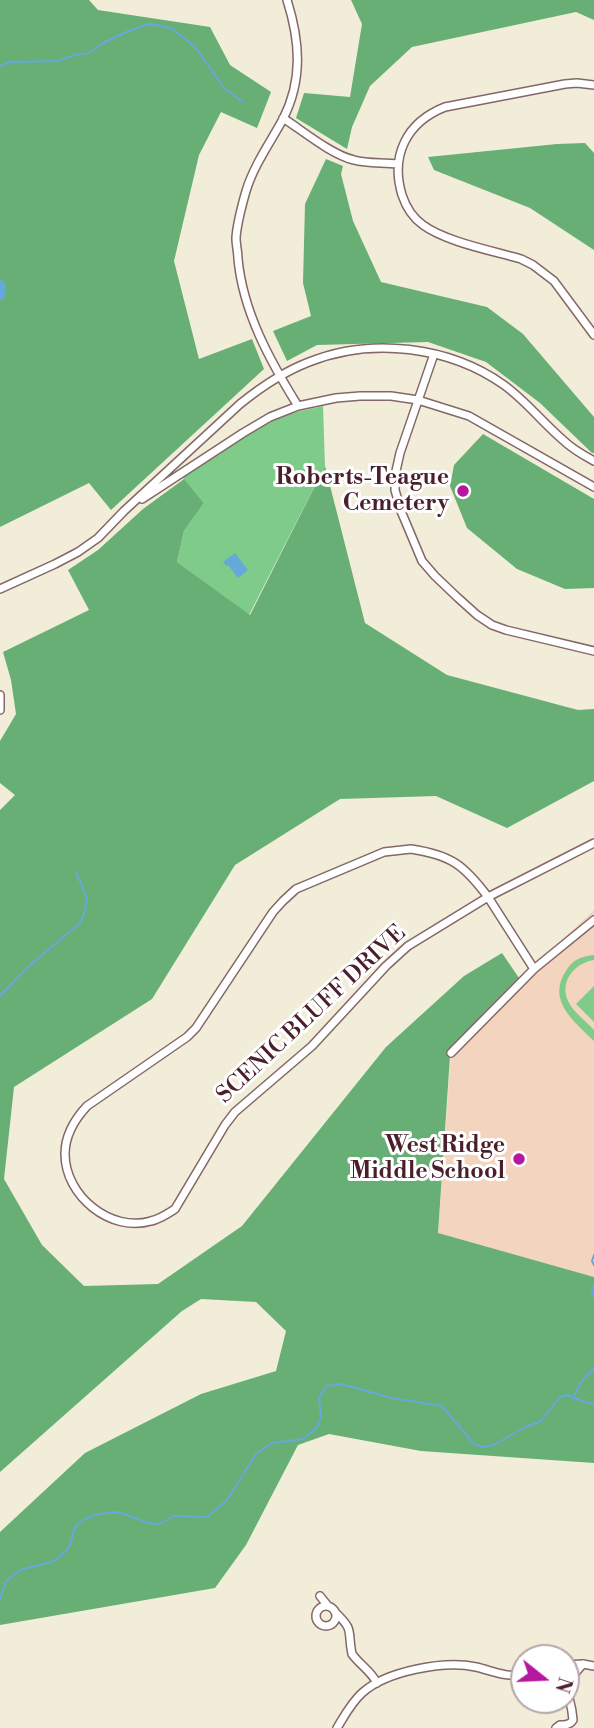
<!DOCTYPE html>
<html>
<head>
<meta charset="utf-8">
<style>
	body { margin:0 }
	#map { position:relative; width:594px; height:1728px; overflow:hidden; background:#f1edd8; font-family:"Libre Bodoni",serif }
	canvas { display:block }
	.north { position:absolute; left:510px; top:1644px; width:70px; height:70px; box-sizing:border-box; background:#fff; border:2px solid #b7a5aa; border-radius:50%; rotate:108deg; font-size:19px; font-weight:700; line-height:28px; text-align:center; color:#4a1f2b }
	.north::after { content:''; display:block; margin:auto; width:24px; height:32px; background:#b5179e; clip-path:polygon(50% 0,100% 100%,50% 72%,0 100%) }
</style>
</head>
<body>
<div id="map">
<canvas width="594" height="1728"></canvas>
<div class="north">N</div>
</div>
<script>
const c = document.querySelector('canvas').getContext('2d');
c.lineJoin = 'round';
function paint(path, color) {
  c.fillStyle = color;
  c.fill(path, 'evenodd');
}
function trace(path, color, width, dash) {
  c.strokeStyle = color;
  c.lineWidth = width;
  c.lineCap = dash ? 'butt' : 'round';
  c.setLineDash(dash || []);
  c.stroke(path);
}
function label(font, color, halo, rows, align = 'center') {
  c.font = font + ' "Libre Bodoni",serif';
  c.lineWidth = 6;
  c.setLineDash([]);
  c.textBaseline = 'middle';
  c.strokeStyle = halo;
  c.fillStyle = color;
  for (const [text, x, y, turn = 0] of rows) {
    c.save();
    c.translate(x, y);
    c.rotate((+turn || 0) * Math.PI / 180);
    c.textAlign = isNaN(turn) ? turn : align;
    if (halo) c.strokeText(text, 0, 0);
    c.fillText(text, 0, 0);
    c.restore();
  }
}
const built = new Path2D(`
	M594 910V1277L438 1234 451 1053 530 970Z`);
const green = new Path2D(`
	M323 406 325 466 249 615 177 562 184 531 204 503 182 477C217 454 251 428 291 414 301 410 312 409 323 406Z
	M594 955V960C575 963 559 981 568 1001 573 1012 586 1021 594 1030V1041C575 1022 546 1001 566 971 572 960 582 956 594 955Z
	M594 986V1022L576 1004Z`);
const forest = new Path2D(`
	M0 0H89L98 10 210 27 230 65 271 92 257 128 221 112 199 155 174 261 199 359 252 339 264 369 111 510 89 483 0 527Z
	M351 0H594V20L576 12 412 47 370 86 352 127 347 149 296 118 304 93 350 97 362 24Z
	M585 143 594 153V250L530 208 434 170 428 157 557 144Z
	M326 159 343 166 341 174 353 221 381 282 487 307 523 334 594 417V453H592L540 403 486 362 428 342 317 345 287 361 273 331 311 316 303 283 305 204Z
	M483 434 594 499V588L565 589 517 569 467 528 450 486 454 465Z
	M325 466 365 623 447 675 578 710 594 709V781L507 828 436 796 340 799 235 865 152 999 14 1087 4 1179 42 1245 84 1286 158 1284 242 1226 386 1047 464 976 502 953 519 978 449 1049 450 1056 438 1233 594 1277V1463L421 1451 329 1434 298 1445 246 1545 215 1588 0 1625V1532L85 1453 201 1394 276 1371 286 1331 256 1302 201 1299 182 1311 0 1472V810L15 795 0 783V741L16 714 11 680 3 652 89 610 68 570 98 550 143 509 184 479 204 503 184 531 177 562 250 615Z`);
const water = new Path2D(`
	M235 553 248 570 238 578 228 565 226 566 223 562Z`);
const stream = new Path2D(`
	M0 66 9 62 58 61 74 55 89 53 103 43 126 32 148 24 161 26 171 28 196 48 224 88 243 102
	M0 996 28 967 81 922 85 911 87 898 76 872
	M594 1255 592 1261 594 1265
	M594 1284 592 1292 594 1298
	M573 1398 581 1382 594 1368
	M0 1599 6 1581 20 1570 54 1561 69 1548 75 1527 83 1520 98 1514 119 1512 148 1523 160 1524 174 1516 207 1517 227 1500 256 1454 272 1443 303 1439 317 1428 321 1417 319 1398 326 1386 341 1384 392 1398 442 1406 474 1444 483 1447 494 1445 523 1428 541 1421 560 1397 567 1395 585 1402 594 1404`);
const river = new Path2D(`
	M0 285V295`);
const street = new Path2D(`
	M287 0C300 41 303 80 283 119 270 143 254 165 246 191 242 205 237 223 236 238 236 245 238 252 238 259 243 312 270 361 298 406
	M594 85 577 83 565 84 445 107C407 122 390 155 402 195 406 207 413 218 423 225 446 242 494 251 521 259L533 265 554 281 594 335
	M283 118C303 131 332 155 354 160 368 164 383 162 398 164
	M434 354 400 453 396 471 395 490 401 511 422 561 435 576 457 597 477 615 492 625 506 630 594 651
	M142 499 243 433 270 417 298 406 336 398 360 396H391L418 400 469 416 594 487
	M0 589 55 564 78 552 98 538 124 511 240 404C261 387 283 372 309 362 371 337 449 346 504 385 526 401 542 422 563 440 572 449 583 455 594 461
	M0 695V710
	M411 849C451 855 464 865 488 897L408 946 386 966 312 1046 235 1112 225 1125 175 1209C167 1214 160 1219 151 1221 111 1233 65 1196 65 1154 65 1135 74 1120 87 1106L187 1037 196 1028 273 912 283 901 296 889 384 852Z
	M534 969 488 897 594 843
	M451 1053 534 969 594 920
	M320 1596 328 1606
	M316 1616a10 10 0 1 1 20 0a10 10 0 1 1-20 0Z
	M335 1612C355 1631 347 1630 352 1654 360 1665 371 1671 377 1683
	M566 1665 583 1664 594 1666
	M337 1728C345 1715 351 1703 362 1693 386 1671 445 1660 476 1667 493 1671 506 1678 524 1674
	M556 1728 560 1725C565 1725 570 1725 573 1720 571 1688 557 1693 583 1664`);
const markers = [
	[463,491,7,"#b5179e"],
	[519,1159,7,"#b5179e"]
];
const poiNames = [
	["Roberts-Teague",449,478],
	["Cemetery",449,504],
	["West Ridge",505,1146],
	["Middle School",505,1172]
];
const streetNames = [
	["SCENIC BLUFF DRIVE",312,1015,-43]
];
paint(built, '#f3d4bf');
paint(green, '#7fcb89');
paint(forest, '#67af75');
paint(water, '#65a9da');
trace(stream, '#65a9da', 2);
trace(river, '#65a9da', 10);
trace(street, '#846768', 10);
trace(street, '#fff', 7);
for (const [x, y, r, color] of markers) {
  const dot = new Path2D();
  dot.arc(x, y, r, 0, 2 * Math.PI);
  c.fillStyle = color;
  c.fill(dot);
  trace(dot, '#fff', 2.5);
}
label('bold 23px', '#4a1f2b', '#fff', poiNames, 'right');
label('23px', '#4a1f2b', '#fff', streetNames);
</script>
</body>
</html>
